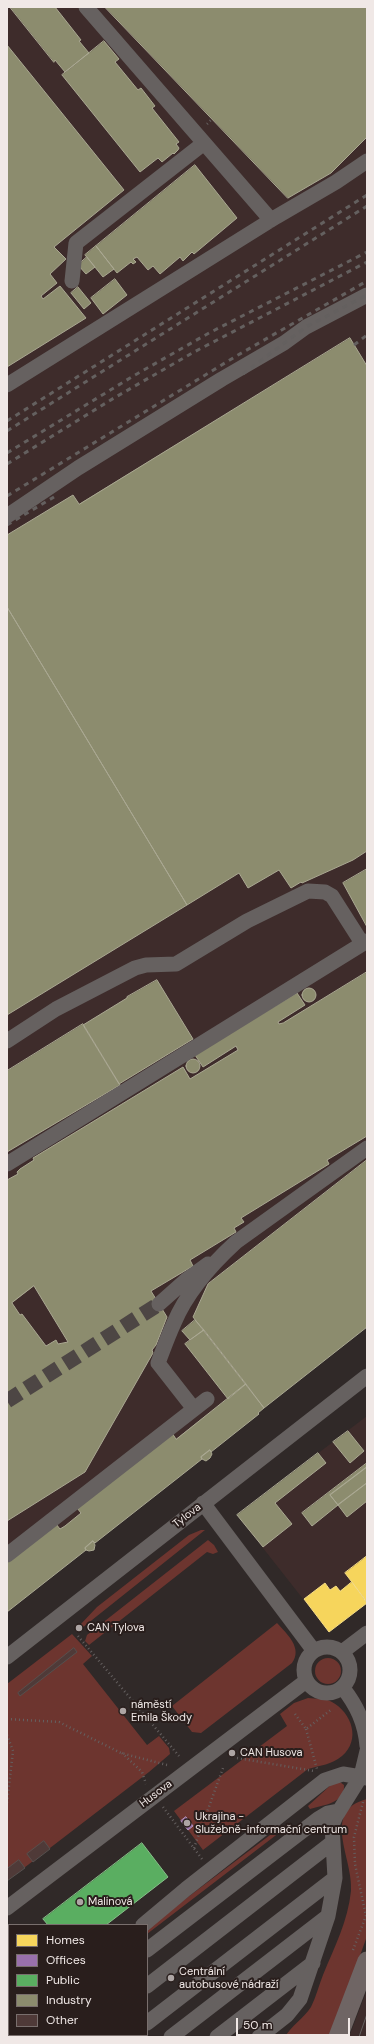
<!DOCTYPE html>
<html>
<head>
<meta charset="utf-8">
<style>
	body { margin:0 }
	#map { position:relative; width:374px; height:2044px; overflow:hidden; background:#302928; font-family:"DM Sans",sans-serif }
	canvas { display:block }
	.frame { position:absolute; inset:0; border:8px solid #f0e8e6; pointer-events:none }
	.legend { position:absolute; left:8px; top:1924px; width:140px; height:112px; box-sizing:border-box; background:#291e1c; border:1px solid #796f6d; margin:0; padding:5px 7px; list-style:none; font-size:12px; color:#f0e8e6 }
	.legend li { display:flex; align-items:center; gap:8px; height:20px }
	.legend b { width:20px; border:1px solid #796f6d }
	.scale { position:absolute; left:236px; top:2018px; width:114px; height:18px; box-sizing:border-box; border:2px solid #f0e8e6; border-top:0; padding-left:5px; font-size:12px; line-height:14px; white-space:nowrap; color:#f0e8e6; -webkit-text-stroke:3px #291e1c; paint-order:stroke }
</style>
</head>
<body>
<div id="map">
<canvas width="374" height="2044"></canvas>
<div class="frame"></div>
<ul class="legend">
<li><b style="height:11px;background:#f6d55c"></b>Homes</li>
<li><b style="height:11px;background:#9970ab"></b>Offices</li>
<li><b style="height:11px;background:#5aae61"></b>Public</li>
<li><b style="height:11px;background:#8c8c6e"></b>Industry</li>
<li><b style="height:11px;background:#4f3a38"></b>Other</li>
</ul>
<div class="scale">50 m</div>
</div>
<script>
const c = document.querySelector('canvas').getContext('2d');
c.lineJoin = 'round';
function paint(path, color) {
  c.fillStyle = color;
  c.fill(path, 'evenodd');
}
function trace(path, color, width, dash) {
  c.strokeStyle = color;
  c.lineWidth = width;
  c.lineCap = dash ? 'butt' : 'round';
  c.setLineDash(dash || []);
  c.stroke(path);
}
function label(font, color, halo, rows, align = 'center') {
  c.font = font + ' "DM Sans",sans-serif';
  c.lineWidth = 4;
  c.setLineDash([]);
  c.textBaseline = 'middle';
  c.strokeStyle = halo;
  c.fillStyle = color;
  for (const [text, x, y, turn = 0] of rows) {
    c.save();
    c.translate(x, y);
    c.rotate((+turn || 0) * Math.PI / 180);
    c.textAlign = isNaN(turn) ? turn : align;
    if (halo) c.strokeText(text, 0, 0);
    c.fillText(text, 0, 0);
    c.restore();
  }
}
const built = new Path2D(`
	M7 7H367V1326L258 1412 210 1452 211 1456 205 1460 201 1459 94 1543 95 1546 88 1551 85 1550 7 1611Z
	M367 1416V1603L329 1632 237 1515Z
	M367 1990V2037H349Z`);
const green = new Path2D(`
	M201 1530H205L82 1628 80 1625 97 1607 189 1535Z
	M208 1540 214 1545 218 1552 213 1554 207 1552 89 1645 85 1641 87 1635Z
	M277 1623C287 1634 303 1648 292 1663L201 1733 192 1732 172 1706Z
	M72 1634 92 1656 83 1664 147 1745 159 1736 169 1748 170 1754 149 1772 7 1881V1684Z
	M315 1671a13 13 0 1 1 26 0a13 13 0 1 1-26 0Z
	M308 1698C316 1699 326 1698 332 1702 352 1713 361 1740 342 1756 331 1765 321 1765 308 1769L203 1850 174 1811 287 1726 280 1714 294 1703Z
	M334 1782H340L344 1785C345 1803 324 1805 310 1809L308 1806Z
	M367 1799V1936L331 2037H285C291 2026 304 2018 311 2007 316 1997 319 1985 323 1975 334 1948 348 1921 351 1891 354 1859 320 1811 367 1799Z
	M282 1826 284 1829 147 1934V1928Z`);
const homes = new Path2D(`
	M367 1556V1602L345 1573Z
	M352 1582 367 1603 329 1632 304 1599 325 1583 330 1590 336 1586 340 1591Z`);
const offices = new Path2D(`
	M186 1817 193 1826 188 1830 181 1821Z`);
const public = new Path2D(`
	M142 1843 168 1877 106 1925H48L43 1919Z`);
const industry = new Path2D(`
	M10 7H55L81 40 79 41 89 53 65 72 55 60 54 62Z
	M105 7H367V137L331 173 288 198Z
	M104 41 119 59 115 62 138 90 141 88 155 106 152 108 179 142 176 144 179 148 178 150 174 154 173 153 162 162 158 158 140 172 62 75Z
	M7 45 124 190 54 247 66 259 50 274 57 283 41 296 43 299 60 286 86 318 7 367Z
	M195 165 237 218 194 254 192 252 183 261 180 257 160 274 153 266 148 270 137 257 133 259 136 262 133 264 131 262 117 273 96 246Z
	M96 246 114 269 103 277 85 255Z
	M87 257 95 267 86 274 78 265Z
	M115 279 127 295 103 314 91 298Z
	M78 287 91 303 84 309 71 293Z
	M350 338 367 366V851L353 860 302 883 301 882 291 888 279 870 248 888 239 873 187 905 7 607V535L73 495 79 504Z
	M7 607 187 905 7 1015Z
	M367 869V927L343 883Z
	M367 972V1136L327 1160 329 1164 241 1218 244 1222 234 1228 236 1232 190 1260 193 1266 151 1291 167 1317 156 1345 152 1350 153 1353 85 1472 7 1521V1180L18 1174 17 1172 20 1169 34 1160 33 1158 183 1067 190 1079 238 1050 236 1046 203 1067 195 1055 270 1009 297 993 305 1005 278 1022 279 1024 283 1023ZM34 1286 68 1342 58 1344 56 1340 46 1346 22 1314 20 1315 12 1303Z
	M157 980 193 1039 119 1084 83 1025 127 998V997Z
	M302 995a7 7 0 1 1 14 0a7 7 0 1 1-14 0Z
	M83 1024 120 1085 7 1152V1071Z
	M186 1066a7 7 0 1 1 14 0a7 7 0 1 1-14 0Z
	M367 1160V1327L264 1408 193 1317 208 1284Z
	M195 1320 204 1330 190 1340 182 1331Z
	M204 1330 246 1384 228 1399 185 1344Z
	M246 1384 264 1408 258 1413 259 1414 211 1452 210 1450 201 1457 202 1459 95 1543 93 1541 85 1548 86 1550 7 1612V1562L56 1524 60 1529 65 1526 81 1513 77 1508 172 1433 176 1439Z
	M348 1431 364 1451 350 1463 333 1442Z
	M210 1450 212 1454 210 1458 206 1461 202 1459 201 1457Z
	M318 1453 326 1463 275 1503 292 1524 263 1547 237 1515Z
	M367 1463V1467L330 1495 338 1505 312 1526 302 1513Z
	M367 1467V1483L338 1505 330 1495Z
	M367 1483V1501L347 1517 338 1505Z
	M93 1541 95 1545 94 1550 89 1551 86 1550 85 1548Z`);
const building = new Path2D(`
	M74 1648 77 1652 20 1696 18 1693Z
	M44 1841 50 1849 33 1862 27 1854Z
	M19 1860 25 1868 7 1881V1869Z`);
const minorTunnel = new Path2D(`
	M7 1401 159 1304`);
const path = new Path2D(`
	M207 124 212 119
	M78 1636 179 1756
	M295 1714 306 1729 332 1709
	M7 1719 59 1722 121 1753 167 1765
	M306 1729 317 1769
	M7 1735 13 1751 7 1803
	M122 1753 142 1772 146 1784
	M237 1758 314 1771
	M363 1802 354 1837 355 1864 366 1916
	M163 1807 202 1859
	M194 1848 223 1768
	M353 1950 367 1913
	M7 1970 9 1973
	M54 2037 56 2035
	M101 2037 104 2035`);
const minor = new Path2D(`
	M86 7 271 220
	M72 281 76 243 204 143
	M7 385 276 217 336 182 367 161
	M7 516 78 468 222 379 284 343 306 327 367 295
	M7 1041 56 1009 135 968 146 965 176 964 247 921 308 891 325 892 332 896 362 943
	M7 1164 367 941
	M159 1304 186 1280 208 1264
	M194 1409 158 1363C163 1350 168 1336 174 1323 187 1292 212 1264 236 1242L367 1148
	M203 1503 314 1651
	M7 1555 207 1399
	M304 1670a23 23 0 1 1 46 0a23 23 0 1 1-46 0Z
	M342 1652 367 1633
	M7 1657 367 1376
	M343 1688C357 1706 365 1723 367 1746
	M7 1908 306 1681
	M143 1925 186 1889 325 1780 343 1774 367 1778
	M147 1950 318 1819 328 1813 338 1811
	M147 1986 333 1842
	M147 2023 335 1878
	M7 2031 9 2029
	M34 2037 37 2035
	M82 2037 84 2035
	M128 2037 131 2035
	M171 2037 328 1916
	M217 2037 313 1963
	M259 2037 287 2015 300 1999 328 1916 335 1878 332 1825 336 1816 361 1776 367 1751`);
const major = new Path2D(`
	M338 2037 367 1961`);
const tram = new Path2D(`
	M359 2037 367 2014
	M366 2037 367 2035`);
const rail = new Path2D(`
	M354 345 367 335
	M243 374 306 327 367 295
	M7 421 367 195
	M7 431 367 206
	M7 453 135 375 209 333 367 252
	M7 464 114 398 194 352 367 262
	M7 496 238 355 367 281
	M7 525 54 497`);
const markers = [
	[79,1628,4,"#ada5a4"],
	[123,1711,4,"#ada5a4"],
	[232,1753,4,"#ada5a4"],
	[187,1823,4,"#ada5a4"],
	[80,1902,4,"#ada5a4"],
	[171,1978,4,"#ada5a4"]
];
const streetNames = [
	["Tylova",187,1516,-38],
	["Husova",156,1794,-37]
];
const poiNames = [
	["CAN Tylova",87,1628],
	["náměstí",131,1705],
	["Emila Škody",131,1718],
	["CAN Husova",240,1753],
	["Ukrajina -",195,1817],
	["Služebně-informační centrum",195,1830],
	["Malinová",88,1902],
	["Centrální",179,1972],
	["autobusové nádraží",179,1985]
];
paint(built, '#3e2c2b');
paint(green, '#6d352f');
paint(homes, '#f6d55c');
trace(homes, '#f4db85', 1);
paint(offices, '#9970ab');
trace(offices, '#b394bd', 1);
paint(public, '#5aae61');
trace(public, '#87bf89', 1);
paint(industry, '#8c8c6e');
trace(industry, '#aaa892', 1);
paint(building, '#4f3a38');
trace(building, '#55504e', 1);
trace(minorTunnel, '#4d4644', 15, [15, 8]);
trace(path, '#656060', 2.5, [1, 3]);
trace(minor, '#666160', 15);
trace(major, '#6f6564', 19);
trace(tram, '#64605f', 1);
trace(rail, '#64605f', 3, [5, 5]);
for (const [x, y, r, color] of markers) {
  const dot = new Path2D();
  dot.arc(x, y, r, 0, 2 * Math.PI);
  c.fillStyle = color;
  c.fill(dot);
  trace(dot, '#291e1c', 1.5);
}
label('11px', '#f0e8e6', '#291e1c', streetNames);
label('11px', '#f0e8e6', '#291e1c', poiNames, 'left');
</script>
</body>
</html>
